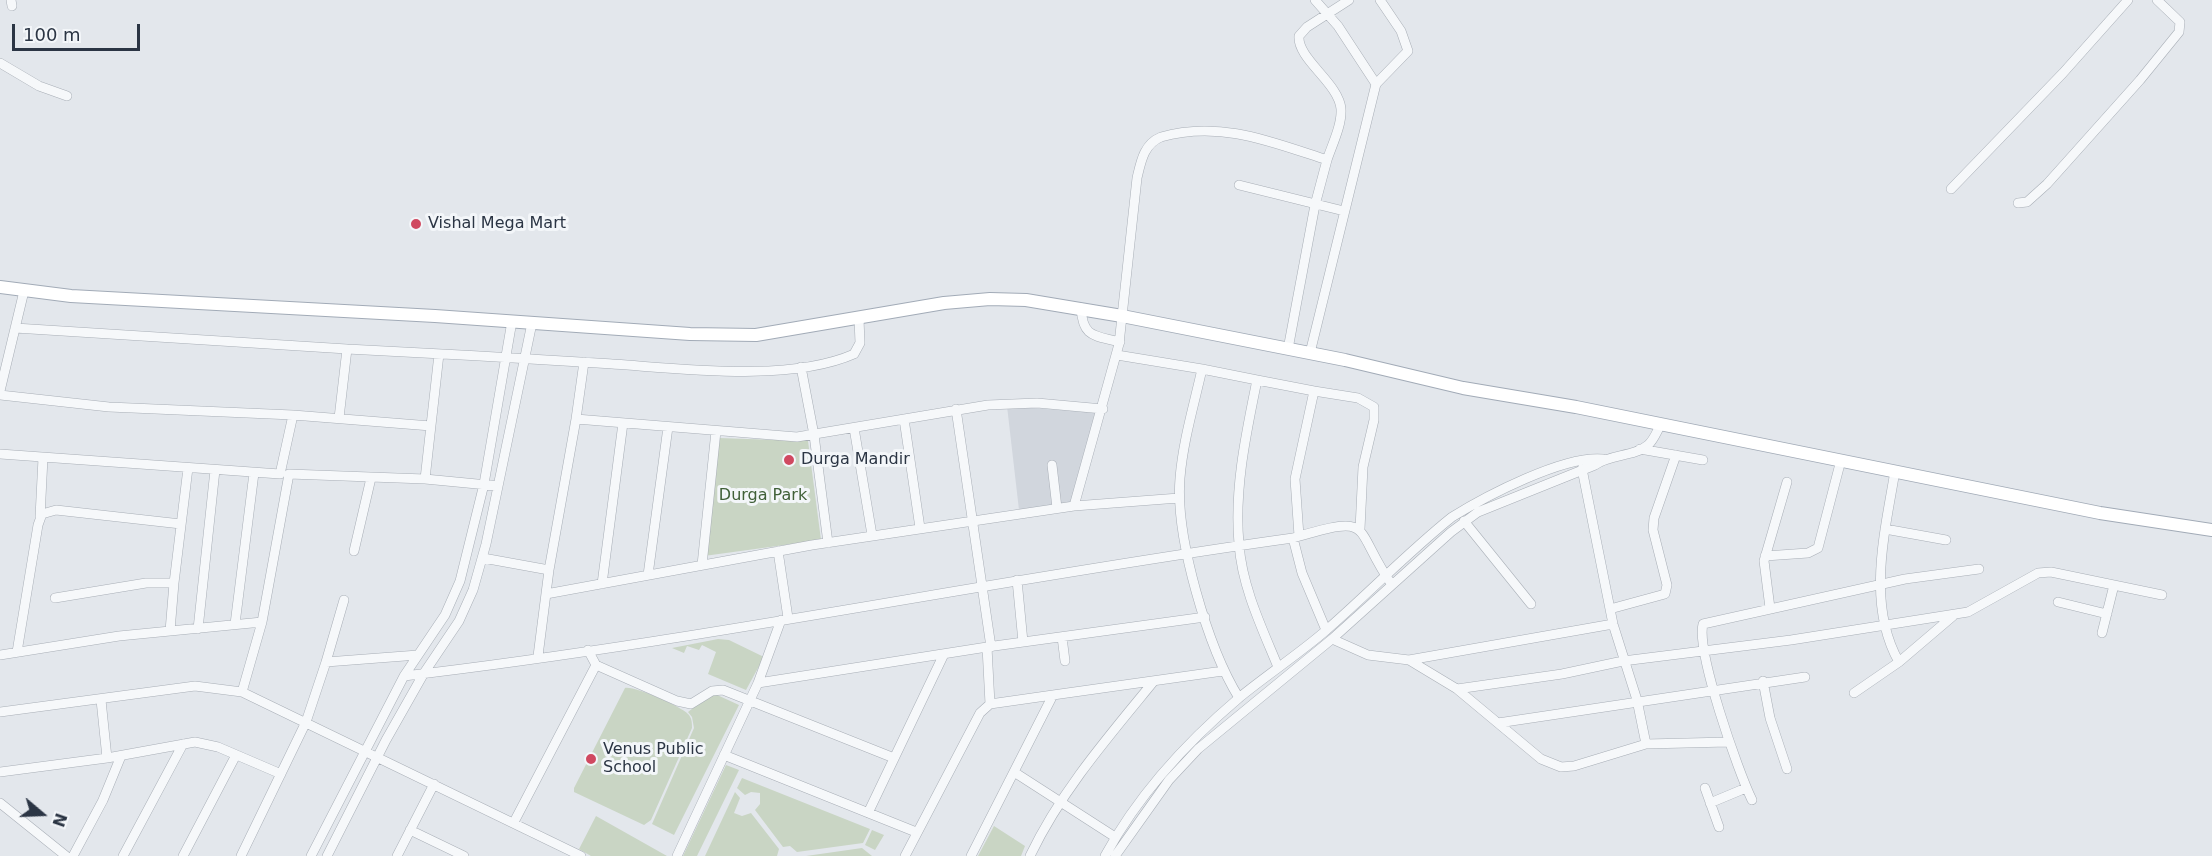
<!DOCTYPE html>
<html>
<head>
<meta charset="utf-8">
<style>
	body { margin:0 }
	#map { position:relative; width:2212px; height:856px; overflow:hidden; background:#e3e7ec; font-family:"DejaVu Sans",sans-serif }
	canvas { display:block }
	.north { position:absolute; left:12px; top:784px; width:60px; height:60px; -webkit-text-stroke:4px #f3f6f9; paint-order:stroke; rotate:109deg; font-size:16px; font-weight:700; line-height:24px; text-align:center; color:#2b3544 }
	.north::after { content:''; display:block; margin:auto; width:21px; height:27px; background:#2b3544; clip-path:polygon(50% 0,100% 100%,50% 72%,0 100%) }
	.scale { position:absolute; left:12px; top:24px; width:128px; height:27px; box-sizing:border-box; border:3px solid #2b3544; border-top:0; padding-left:8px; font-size:18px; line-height:21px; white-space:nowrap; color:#2b3544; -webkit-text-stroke:4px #f3f6f9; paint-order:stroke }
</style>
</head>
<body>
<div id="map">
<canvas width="2212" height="856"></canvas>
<div class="north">N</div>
<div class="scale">100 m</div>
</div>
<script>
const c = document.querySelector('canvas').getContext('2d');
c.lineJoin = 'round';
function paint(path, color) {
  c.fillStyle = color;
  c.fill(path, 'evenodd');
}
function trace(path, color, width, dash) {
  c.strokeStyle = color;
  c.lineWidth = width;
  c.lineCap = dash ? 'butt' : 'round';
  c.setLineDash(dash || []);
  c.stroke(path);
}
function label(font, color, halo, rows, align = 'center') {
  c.font = font + ' "DejaVu Sans",sans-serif';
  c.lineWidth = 6;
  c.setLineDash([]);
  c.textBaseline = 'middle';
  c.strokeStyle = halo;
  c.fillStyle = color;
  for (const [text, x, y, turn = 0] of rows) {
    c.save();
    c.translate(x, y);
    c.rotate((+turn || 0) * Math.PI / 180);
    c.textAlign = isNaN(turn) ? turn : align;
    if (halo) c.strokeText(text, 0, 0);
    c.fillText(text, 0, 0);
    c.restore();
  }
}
const built = new Path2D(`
	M1007 406 1098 413 1070 504 1019 510Z`);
const green = new Path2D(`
	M718 438 808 441 821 540 704 556Z
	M718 639 729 640 764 657 746 690 708 674 716 652 702 645 699 650 687 646 684 653 672 648Z
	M625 688C635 686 680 706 688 714 692 718 692 723 692 728L651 820 644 825 574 792V788Z
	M715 694 739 705 674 835 652 824 694 728 692 717 688 712 707 697Z
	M726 765 739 770 697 856H683Z
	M742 778 870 829 863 843 797 852 790 846 783 847 755 810 760 804V793L751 792 745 795 737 788Z
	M735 792 740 798 734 813 742 816 751 813 779 849 777 856H705Z
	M596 816 667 856H591L579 849Z
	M994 826 1025 846 1021 856H978Z
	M872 830 884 835 875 850 865 845Z
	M862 848 872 856H806Z`);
const minor = new Path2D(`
	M11 0 12 6
	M1315 0 1338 26 1376 84 1408 51 1401 31 1380 0
	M0 63 39 86 67 96
	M1239 185 1344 211
	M1951 189 2063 73 2128 0
	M2018 203 2027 202 2047 184 2140 80 2179 32 2180 22 2157 0
	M1081 308C1083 338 1094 335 1120 342
	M15 328 347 349
	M1288 349 1315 205 1327 160
	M1310 353 1376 84
	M1117 355 1202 369C1194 405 1183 441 1180 478 1175 537 1208 648 1239 698
	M801 367 814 435 828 543
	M1202 369 1257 380C1246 434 1234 489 1239 544 1242 587 1262 628 1278 667
	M1257 380 1314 391 1295 479 1299 536
	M0 391 24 291
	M1314 391 1358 398 1374 407V420L1363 467 1360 529
	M0 395 109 407 293 415 280 474 0 454
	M956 409 991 647
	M293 415 431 426
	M339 418 347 349C430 353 514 358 597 363 671 367 786 384 854 354L860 343 859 319
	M576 419 584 362
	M904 419 920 528
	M854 428 872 535
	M1640 449 1703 460
	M1052 465 1057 508
	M1582 469 1613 624 1637 700 1646 744
	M1895 471C1885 532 1866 604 1899 662
	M425 479 439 354
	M1074 506 1179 498
	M40 517 43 458
	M1464 521 1531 604
	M1885 529 1946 540
	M1293 538 1302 573 1326 630
	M354 551 371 478
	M778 551 788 618
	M1765 556 1808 553 1818 548 1841 460
	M483 558 549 570 538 656
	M702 565 716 431
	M549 570 576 419 797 437 988 405 1037 403 1103 409
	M648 575 668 427
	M1017 580 1023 642
	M174 583 188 468
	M602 584 623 423
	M546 594 812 545 1074 506 1119 344 1137 178C1141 161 1144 144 1161 137 1220 120 1272 142 1327 160 1332 145 1342 125 1341 109 1339 83 1297 59 1299 36L1307 27 1349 0
	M55 598 146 583H174L170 631
	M2058 602 2107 614
	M1770 608 1764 561 1787 482
	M1610 609 1665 594 1667 585 1653 530 1654 518 1676 455
	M781 620 758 683 987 647
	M235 624 254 473
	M198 629 215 470
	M2102 633 2114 585
	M1062 637 1065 661
	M1332 639 1368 655 1409 660 1613 624
	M588 650 596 665 677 701 691 704 712 691 723 690 894 758
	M17 652 38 525 42 514 56 510 181 524
	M0 655 119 636 262 622
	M1409 660 1457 689 1541 759 1561 767 1574 766 1646 744 1728 742
	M326 662 344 600
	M404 676C702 641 996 579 1293 538 1377 513 1351 526 1392 585
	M1763 681 1770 718 1787 769
	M1457 689 1562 674 1623 661 1791 640 1968 612 2038 573 2051 572 2162 595
	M242 692 262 622 289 474 425 479 498 486
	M1854 693 1899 662 1953 616
	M101 700 107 758 195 742 218 747 281 774
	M990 704 987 647 1205 617
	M0 712 195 686 242 692 581 856
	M1498 723 1805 677
	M724 755 916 832
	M0 772 107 758
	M1014 772 1115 837
	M1705 788 1719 827
	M1752 800C1738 771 1696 652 1703 624L1905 579 1979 569
	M0 803 66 856
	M1710 803 1746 788
	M868 813 944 654
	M514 822 596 665
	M410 830 464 856
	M73 856 103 800 121 756
	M123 856 183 744
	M183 856 236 755
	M241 856 306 722 326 662 418 655
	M311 856 404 676 445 615 460 581 484 484 512 321
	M327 856 386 740 424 673 459 621 473 590 486 544 532 323
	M397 856 434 784
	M677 856 758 683
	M905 856 980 713 990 704 1053 695
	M971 856 1053 695 1223 671
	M1030 856C1061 791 1109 736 1154 681
	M1105 856C1138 795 1188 741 1240 697 1267 675 1297 655 1323 633 1367 595 1407 553 1452 517 1486 496 1564 455 1603 459
	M1115 856 1169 780 1198 749 1332 639 1451 532 1478 512 1595 465C1610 454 1634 457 1648 445 1654 440 1657 431 1661 424`);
const major = new Path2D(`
	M0 287 71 296 435 316 690 334 756 335 944 303 990 299 1026 300 1122 316 1345 360 1463 388 1576 407 2100 513 2212 530`);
const markers = [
	[416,224,6,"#d04960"],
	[789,460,6,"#d04960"],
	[591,759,6,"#d04960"]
];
const poiNames = [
	["Vishal Mega Mart",428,224],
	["Durga Mandir",801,460],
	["Venus Public",603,750],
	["School",603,768]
];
const parkNames = [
	["Durga Park",763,496]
];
paint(built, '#d1d6dd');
paint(green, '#c9d5c4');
trace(minor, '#a8aeb6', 10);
trace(major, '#a2abb7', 14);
trace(minor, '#f6f8fa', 9);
trace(major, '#fff', 12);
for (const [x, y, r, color] of markers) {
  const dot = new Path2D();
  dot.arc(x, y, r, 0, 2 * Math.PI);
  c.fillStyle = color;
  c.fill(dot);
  trace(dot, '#f3f6f9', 2);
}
label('16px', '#2b3544', '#f3f6f9', poiNames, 'left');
label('16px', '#406038', '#f3f6f9', parkNames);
</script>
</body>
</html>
